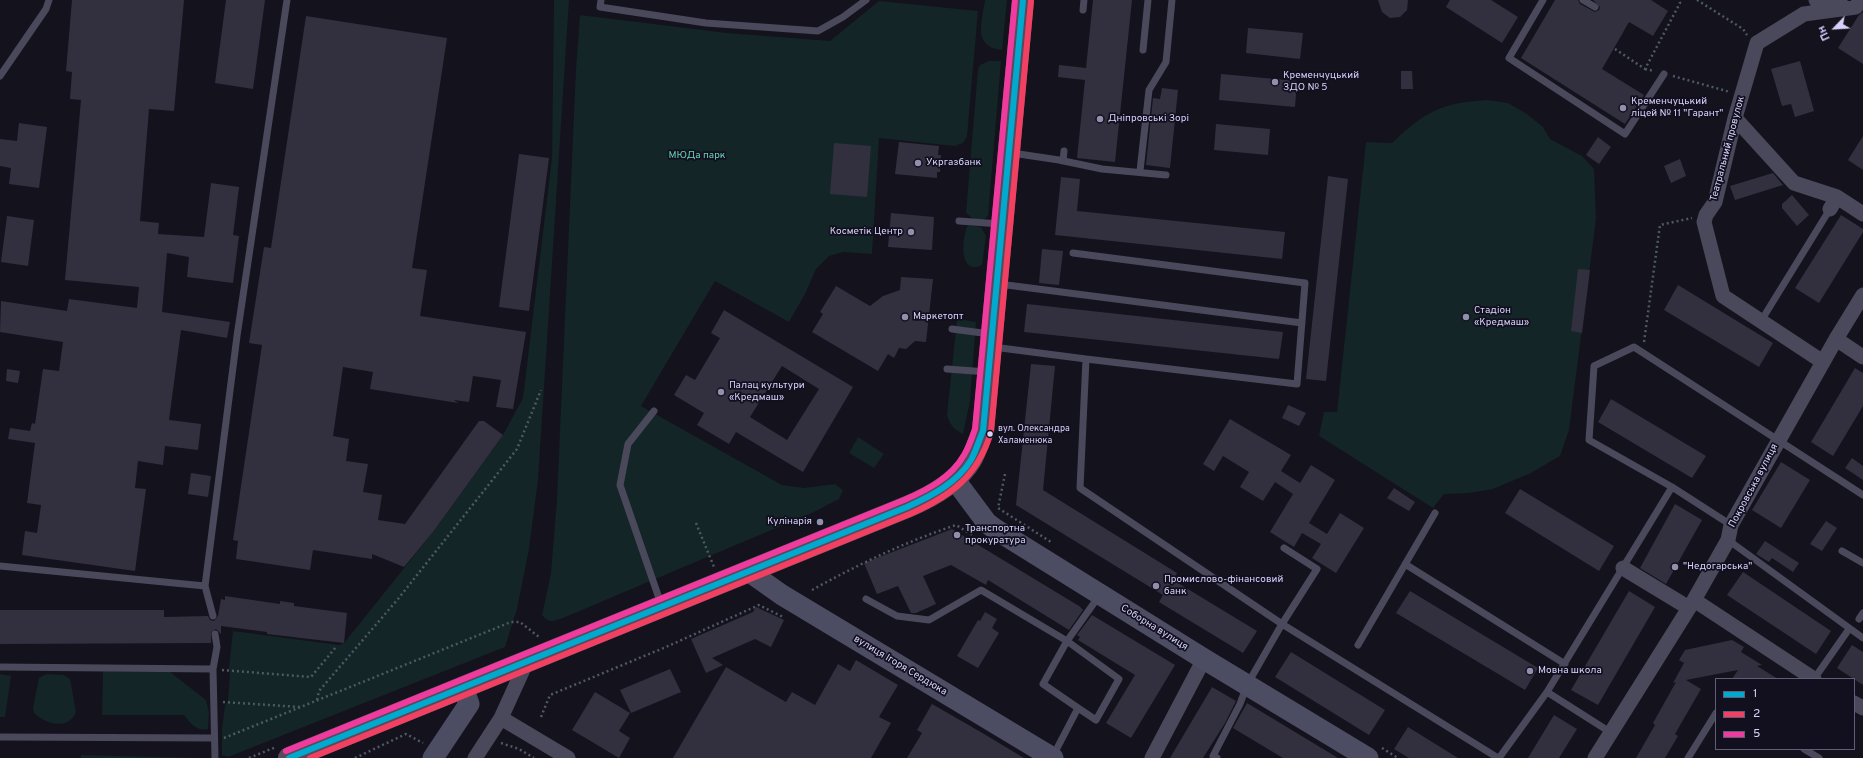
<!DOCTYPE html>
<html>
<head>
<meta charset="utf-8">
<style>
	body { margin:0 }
	#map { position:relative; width:1863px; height:758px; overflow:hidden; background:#14121c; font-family:Overpass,sans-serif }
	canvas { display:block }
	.legend { position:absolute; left:1715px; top:678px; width:140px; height:72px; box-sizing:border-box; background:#120f1f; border:1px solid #605d77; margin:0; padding:5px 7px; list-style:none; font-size:12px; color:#d6d2fa }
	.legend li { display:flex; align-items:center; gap:8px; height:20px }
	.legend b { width:20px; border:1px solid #605d77 }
	.north { position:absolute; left:1815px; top:8px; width:40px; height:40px; -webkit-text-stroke:3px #120f1f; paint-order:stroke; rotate:245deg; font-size:11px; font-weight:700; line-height:16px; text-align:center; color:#d6d2fa }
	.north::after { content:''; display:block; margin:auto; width:14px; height:18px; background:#d6d2fa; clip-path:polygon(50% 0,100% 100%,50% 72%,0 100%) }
</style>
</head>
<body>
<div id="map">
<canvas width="1863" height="758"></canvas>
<ul class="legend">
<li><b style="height:5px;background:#00a9ce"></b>1</li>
<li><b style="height:5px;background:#f24062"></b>2</li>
<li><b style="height:5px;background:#f13a9d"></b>5</li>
</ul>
<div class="north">Пн</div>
</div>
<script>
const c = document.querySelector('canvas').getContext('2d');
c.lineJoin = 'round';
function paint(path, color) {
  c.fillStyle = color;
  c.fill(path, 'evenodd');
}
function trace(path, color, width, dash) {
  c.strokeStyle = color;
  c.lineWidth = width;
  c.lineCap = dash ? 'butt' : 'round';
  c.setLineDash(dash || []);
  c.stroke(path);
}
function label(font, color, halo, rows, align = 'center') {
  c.font = font + ' Overpass,sans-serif';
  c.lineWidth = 3.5;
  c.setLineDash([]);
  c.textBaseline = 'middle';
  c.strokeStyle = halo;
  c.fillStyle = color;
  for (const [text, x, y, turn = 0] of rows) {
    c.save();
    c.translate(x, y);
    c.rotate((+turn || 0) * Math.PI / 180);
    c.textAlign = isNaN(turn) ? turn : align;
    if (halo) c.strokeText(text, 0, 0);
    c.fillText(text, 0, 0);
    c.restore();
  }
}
const green = new Path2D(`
	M554 0H569L538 480 529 549 517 609 505 647 228 757 222 755V729L225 706 228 700 230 674 229 668 233 631 339 645 344 643 433 532 503 435 523 398 552 158Z
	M985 0H1007L1002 50C972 47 982 22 985 0Z
	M879 1 978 11 967 136 963 143 954 146 879 138 872 254 843 252 829 256 816 269 805 294 789 322 715 281 641 406 782 485 804 488 835 484 843 490 839 499 814 512 563 618C554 621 549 624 542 615L551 573 557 499 576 69 580 15 727 33 830 41Z
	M989 61H1001L988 216 982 221 973 219 966 213 978 69 980 65Z
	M1487 100 1508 103 1527 114 1543 127 1550 139 1582 156 1594 169 1596 219 1569 430 1560 456 1531 473 1493 489 1469 493 1444 494 1433 508 1319 436 1324 412H1337L1366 142 1392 143C1426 111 1441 103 1487 100Z
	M968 225 981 227 986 236 982 265C958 277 962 236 968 225Z
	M957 319 976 322 970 401 963 434C953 429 950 425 947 415Z
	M858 437 884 454 874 468 849 453Z
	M103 671 170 672 206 700 209 712 208 729C197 732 190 723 184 715H102Z
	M0 674 11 676 5 717H0Z
	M46 674 64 675 70 679 76 712C69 731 45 724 34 713L33 708 39 678Z
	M81 755 205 758H81Z`);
const building = new Path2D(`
	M72 0H184L174 111 149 109 140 221 159 223 158 234 204 237 211 183 239 187 233 235 239 236 233 283 187 277 189 257 167 253 162 312 230 322 227 338 181 330 169 420 201 424 198 450 165 446 163 465 138 461 135 488 146 489 135 571 22 555 25 531 37 533 41 505 27 503 35 443 8 439 10 428 30 431 32 423 35 424 43 369 59 371 63 342 0 332 1 301 67 311 69 299 137 308 139 287 65 280 81 100 70 99 72 72 66 71Z
	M226 0H265L253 89 215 83Z
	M1093 0H1132L1115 162 1077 158 1085 80 1058 77 1059 65 1086 68Z
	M1378 0H1408L1407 10 1400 17 1390 18 1382 12Z
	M1450 0H1491L1518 17 1502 43 1446 7Z
	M1555 0H1578L1580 4 1595 12 1599 10 1600 7 1593 0H1651L1668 11 1653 36 1629 22 1602 69 1644 95 1625 124 1521 58Z
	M1863 12V64L1838 48 1859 15Z
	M306 16 447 38 412 268 427 270 420 316 526 332 513 409 496 407 501 380 473 376 469 402 454 400 458 403 370 389 373 372 343 367 333 436 349 439 346 461 368 464 363 492 382 495 378 520 405 524 479 421H484L503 435 433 532 404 567 372 554V559L313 550 310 570 236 559 238 541 233 540 262 345 249 343 264 247 271 248Z
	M1248 28 1303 33 1300 59 1246 53Z
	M1800 61 1814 111 1795 117 1791 104 1782 106 1771 69Z
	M1401 71H1412L1413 89H1401Z
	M1221 74 1297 81 1295 107 1219 100Z
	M1162 88 1178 90 1170 168 1146 165 1153 98 1160 99Z
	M19 123 47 127 39 188 9 184 11 168 0 166V139L17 141Z
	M1216 124 1270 129 1268 155 1214 150Z
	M1863 136V170L1848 160Z
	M1598 137 1611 147 1599 164 1586 155Z
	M899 142 939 146 938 155H941L940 172H937V178L895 174Z
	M834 143 871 146 867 197 830 194Z
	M519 154 549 158 529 311 499 307Z
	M1680 159 1686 176 1671 183 1664 166Z
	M1773 173 1783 185 1735 200 1730 186Z
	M1328 176 1348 179 1326 381 1306 379Z
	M1061 177 1080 179 1077 211 1285 232 1282 259 1055 235Z
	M1792 195 1809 215 1797 226 1782 208V204Z
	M891 213 934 217 932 250 888 247Z
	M1841 215 1863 229V232L1819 303 1795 288Z
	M7 216 34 220 28 266 1 262Z
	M1042 249 1063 251 1059 285 1039 283Z
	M1578 269 1590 270 1582 333 1571 331Z
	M901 277 933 279 926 342 915 341 906 349 899 348 894 358 888 354 878 371 812 332 823 314 820 312 836 286 870 306 883 296 900 290Z
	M1678 285 1773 343 1759 367 1664 310Z
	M1027 304 1283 332 1279 359 1024 332Z
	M724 310 853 387 803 472 736 432 729 444 697 425 704 413 674 395 686 375 695 380 720 338 711 333ZM782 366 819 389 787 440 750 417Z
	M1031 364 1055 366 1043 490 1177 573 1173 580 1257 631 1243 653 1159 602 1163 595 1016 505Z
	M1855 368 1863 373V406L1833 456 1811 442Z
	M7 369 20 371 18 383 6 381Z
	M1611 399 1706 456 1692 478 1598 422Z
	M1288 405 1306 413 1299 426 1282 418Z
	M1230 419 1291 455 1281 471 1300 483 1311 465 1335 480 1309 523 1327 534 1340 513 1364 528 1336 573 1312 558 1321 544 1302 533 1294 547 1270 532 1293 494 1275 482 1263 501 1240 487 1249 472 1223 456 1214 471 1203 464Z
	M1852 458 1863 466V480L1845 468Z
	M1781 462 1810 480 1781 528 1752 510Z
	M191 473 211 476 208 497 188 494Z
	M1394 488 1415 502 1409 511 1387 498Z
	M1520 489 1614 546 1599 571 1505 513Z
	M1675 504 1702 520 1666 584 1640 568Z
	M1826 521 1837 528 1822 551 1810 544Z
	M952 529 1079 606 1083 610 1069 630 988 580 986 585 951 565 923 576 936 604 916 613H911L898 586 877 594 864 563Z
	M1765 541 1799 563 1793 572 1772 558 1769 562 1756 554Z
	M1743 572 1831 631 1816 654 1727 595Z
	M1410 591 1538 668 1525 690 1396 613Z
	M1629 591 1655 607 1598 705 1571 690Z
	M225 596 280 604V601L294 603V606L347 613 344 643 267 634V632L221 626V634L216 629 211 632V643L0 644V610H164V617L208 616 210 620 214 621 218 616 221 599 225 600Z
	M756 607 784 620 771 647 755 639 712 658 723 665 706 673 691 639 753 612Z
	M985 612 997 619 992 628 999 633 978 668 957 656 978 620 980 621Z
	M1092 615 1175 665 1131 738 1106 723 1135 675 1078 640 1080 637 1077 635Z
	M1732 640 1744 647 1741 652 1762 665 1757 666 1778 679H1732L1738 670 1686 680 1701 689 1675 734 1678 736 1665 758H1636L1655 725 1653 723 1676 682 1673 683 1684 663 1679 660 1685 650Z
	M1852 645 1863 652V685L1837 668Z
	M1291 652 1385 710 1369 735 1275 677Z
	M856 660 898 685 879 717 891 723 871 758H673L726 667 786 702 792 692 815 705 838 664 850 671Z
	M670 669 681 692 631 713 620 690Z
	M1212 687 1236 701 1225 723 1203 758H1170Z
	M595 692 630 713 619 731 630 738 619 758 572 730Z
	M1247 703 1338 758H1283L1233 728Z
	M932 704 979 731 1024 758H907L922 733 917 730Z
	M1554 715 1577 729 1559 758H1528Z
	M1408 727 1458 758H1409L1394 749Z`);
const path = new Path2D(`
	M1697 0 1743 29 1747 35
	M1615 49 1645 69 1680 3 1679 0
	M1645 69 1654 71
	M1673 76 1730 92
	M1644 342 1660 225 1692 218
	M1005 474 998 508 1051 542
	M696 523 714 567
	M812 590C859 564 905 542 956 525L974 536
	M222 670 311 677 336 647
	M317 700 319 691 398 599 517 449 541 390
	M223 702 300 707
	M541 717 550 695 666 647 759 605 783 617
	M224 738 511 622H520L539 637
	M501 743 519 749 534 758
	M1382 748 1398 758
	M249 758 276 747
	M355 758 406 734 423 743`);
const lane = new Path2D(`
	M601 0 600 7 706 23 818 31 843 17 866 0
	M1543 0 1509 58 1625 134 1664 74
	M1583 0 1595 7
	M1083 10 1084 0
	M1143 50 1148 0
	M0 76 46 9 49 0
	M1012 153 1059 160 1102 169 1166 175
	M1063 161 1064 151
	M1140 171 1149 90 1166 62 1172 0
	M959 221 1000 224
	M1073 253 1305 283 1297 384 1086 359 1080 488 1282 624 1247 685 1240 704 1213 756 1217 758
	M999 284 1302 323
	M1761 321 1830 209
	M952 329 990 334
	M993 347 1086 359
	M947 369 987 372
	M654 411 628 444 620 485 661 604
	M1672 487 1589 440 1594 366 1634 347 1863 495
	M1728 540 1863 638
	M1284 548 1317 569 1282 624 1498 758
	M1842 551 1863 563
	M1405 564 1565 664
	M0 566 205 586
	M866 599 897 616 929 620 981 590 1067 641 1099 596
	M213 616 205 586 237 336 287 0
	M1859 619 1863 613
	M1358 645 1435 513
	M0 667 213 669
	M1814 679 1849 629
	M1547 692 1672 487 1731 525
	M0 737 214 738
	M1804 749 1819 758
	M1053 756 1078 708 1096 720 1119 679 1067 641 1043 684 1078 708
	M215 758 213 669 217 647 215 634
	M1499 758 1547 692 1610 732
	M1688 758 1716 713`);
const street = new Path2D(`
	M1816 0 1841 4
	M1735 118 1794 183 1837 197
	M1830 209 1837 197 1863 214
	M1836 339 1863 357
	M1823 362 1723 296 1704 222 1706 215 1715 202 1735 118 1757 43 1804 14 1856 7 1860 0
	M1623 568 1689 608
	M1694 600 1814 679
	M1854 703 1863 708
	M501 718 568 758
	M475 758 501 718 527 661
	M1152 758 1204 659
	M1595 758 1694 600 1728 540 1731 525 1836 339 1863 295`);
const secondary = new Path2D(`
	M955 480 987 523 995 529 1204 659 1368 758
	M748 571 782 595 1053 758
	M433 758 469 704 463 687`);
const highway = new Path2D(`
	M289 758 907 507C931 497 957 483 971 460 976 451 979 440 983 431L1023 0`);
const bus1 = new Path2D(`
	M289 758 907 507C931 496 957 483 971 460 976 451 979 440 983 431L1023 0`);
const bus2 = new Path2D(`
	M310 758 910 514C951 496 978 476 991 432L1031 1`);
const bus3 = new Path2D(`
	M286 751 904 500C927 490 951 478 964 455 969 447 972 438 975 429L1015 0`);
const markers = [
	[1275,82,4,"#928fac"],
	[1623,108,4,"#928fac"],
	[1100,119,4,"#928fac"],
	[918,163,4,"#928fac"],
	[911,232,4,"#928fac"],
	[905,317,4,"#928fac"],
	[1466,317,4,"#928fac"],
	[721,392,4,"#928fac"],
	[990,434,3.5,"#d6d2fa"],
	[820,522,4,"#928fac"],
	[957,535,4,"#928fac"],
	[1675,567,4,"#928fac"],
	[1156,586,4,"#928fac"],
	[1530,671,4,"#928fac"]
];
const busNames = [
	["вул. Олександра",998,429],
	["Халаменюка",998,441]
];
const poiNames = [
	["Кременчуцький",1283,76],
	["ЗДО № 5",1283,88],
	["Кременчуцький",1631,102],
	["ліцей № 11 \"Гарант\"",1631,114],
	["Дніпровські Зорі",1108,119],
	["Укргазбанк",926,163],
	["Косметік Центр",903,232,"right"],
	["Стадіон",1474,311],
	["«Кредмаш»",1474,323],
	["Маркетопт",913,317],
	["Палац культури",729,386],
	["«Кредмаш»",729,398],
	["Кулінарія",812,522,"right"],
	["Транспортна",965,529],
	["прокуратура",965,541],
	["\"Недогарська\"",1683,567],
	["Промислово-фінансовий",1164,580],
	["банк",1164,592],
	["Мовна школа",1538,671]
];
const streetNames = [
	["Театральний провулок",1728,149,-75],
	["Покровська вулиця",1754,486,-62],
	["Соборна вулиця",1154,628,32],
	["вулиця Ігоря Сердюка",900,666,31]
];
const parkNames = [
	["МЮДа парк",697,156]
];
paint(green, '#132526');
paint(building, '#32303e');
trace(path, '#4d5963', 2.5, [2, 3]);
trace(lane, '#4a485b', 7);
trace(street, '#4a485b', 15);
trace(secondary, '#4c4c62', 21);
trace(highway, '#59495d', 22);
trace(bus1, '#00a9ce', 6);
trace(bus2, '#f24062', 6);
trace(bus3, '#f13a9d', 6);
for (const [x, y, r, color] of markers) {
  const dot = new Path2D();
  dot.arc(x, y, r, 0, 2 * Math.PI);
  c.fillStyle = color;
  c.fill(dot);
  trace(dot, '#120f1f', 1.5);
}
label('9px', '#d6d2fa', '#120f1f', busNames, 'left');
label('10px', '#d6d2fa', '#120f1f', poiNames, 'left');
label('10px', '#d6d2fa', '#120f1f', streetNames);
label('10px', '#66d2b6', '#120f1f', parkNames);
</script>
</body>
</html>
